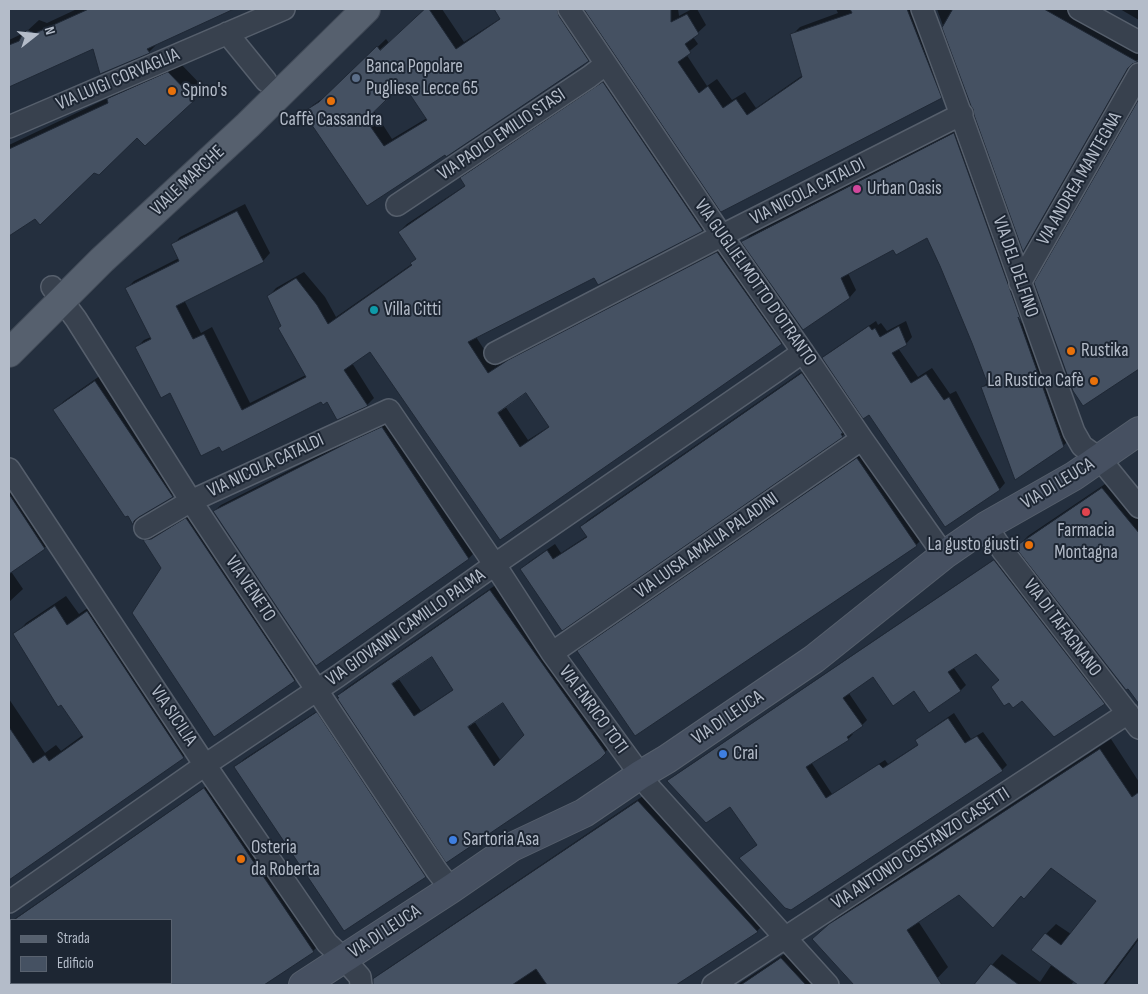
<!DOCTYPE html>
<html>
<head>
<meta charset="utf-8">
<style>
	body { margin:0 }
	#map { position:relative; width:1148px; height:994px; overflow:hidden; background:#242f3e; font-family:"Sofia Sans Condensed",sans-serif }
	canvas { display:block }
	.frame { position:absolute; inset:0; border:10px solid #b4bcc9; pointer-events:none }
	.legend { position:absolute; left:10px; top:919px; width:162px; height:65px; box-sizing:border-box; background:#1d2633; border:1px solid #59626f; margin:0; padding:6px 9px; list-style:none; font-size:15px; color:#b4bcc9 }
	.legend li { display:flex; align-items:center; gap:10px; height:25px }
	.legend b { width:25px; border:1px solid #59626f }
	.north { position:absolute; left:10px; top:10px; width:50px; height:50px; -webkit-text-stroke:4px #1d2633; paint-order:stroke; rotate:74deg; font-size:14px; font-weight:700; line-height:20px; text-align:center; color:#b4bcc9 }
	.north::after { content:''; display:block; margin:auto; width:18px; height:22px; background:#b4bcc9; clip-path:polygon(50% 0,100% 100%,50% 72%,0 100%) }
</style>
</head>
<body>
<div id="map">
<canvas width="1148" height="994"></canvas>
<div class="frame"></div>
<ul class="legend">
<li><b style="height:6px;background:#56606e"></b>Strada</li>
<li><b style="height:14px;background:#455162"></b>Edificio</li>
</ul>
<div class="north">N</div>
</div>
<script>
const c = document.querySelector('canvas').getContext('2d');
c.lineJoin = 'round';
function paint(path, color) {
  c.fillStyle = color;
  c.fill(path, 'evenodd');
}
function trace(path, color, width, dash) {
  c.strokeStyle = color;
  c.lineWidth = width;
  c.lineCap = dash ? 'butt' : 'round';
  c.setLineDash(dash || []);
  c.stroke(path);
}
function label(font, color, halo, rows, align = 'center') {
  c.font = font + ' "Sofia Sans Condensed",sans-serif';
  c.lineWidth = 4;
  c.setLineDash([]);
  c.textBaseline = 'middle';
  c.strokeStyle = halo;
  c.fillStyle = color;
  for (const [text, x, y, turn = 0] of rows) {
    c.save();
    c.translate(x, y);
    c.rotate((+turn || 0) * Math.PI / 180);
    c.textAlign = isNaN(turn) ? turn : align;
    if (halo) c.strokeText(text, 0, 0);
    c.fillText(text, 0, 0);
    c.restore();
  }
}
const shadow = new Path2D(`
	M77 9H231L159 42 149 52 101 73 94 48 9 86V40L26 32 39 20 47 23Z
	M426 9H442L464 42 501 18 499 15 505 9H567L596 52 588 60 368 204 305 113 313 105 329 94 386 39 389 43ZM404 82 427 118 392 139 374 111Z
	M585 9H678L679 16 692 9H697L706 25 693 37 698 44 686 54 707 86 717 79 732 100 745 92 756 108 803 75 792 35 800 27 838 13 836 9H919L949 89 941 97 721 211Z
	M937 9H1066L1139 50V59L1134 62 1031 242 1024 250Z
	M1120 9H1139V20Z
	M179 62 204 88 145 145 137 136 35 218 9 235V145L110 97 119 88Z
	M611 76 709 223 702 230 595 276 476 337 495 366 516 353 725 246 789 336 782 343 500 538 371 350 352 363 374 398 367 405 321 400 222 450 170 392 137 347 144 340 151 337 127 288 134 281 179 258 173 245 180 237 245 204 270 253 263 261 184 300 201 333 212 327 250 403 306 375 269 296 276 288 304 272 325 297 336 317 412 264V263L417 258 399 232 407 224 466 185 461 178 469 171ZM526 391 550 426 528 440 505 406Z
	M1139 101V367L1084 404 1036 283Z
	M961 127 1070 439 1063 446 983 387 988 382 973 343 928 237 894 248 848 273 856 290 850 297 803 329 743 242 750 235Z
	M876 321 878 325 881 323 887 331 906 321 912 337 906 344 898 348 918 377 932 368 950 394 956 391 1005 483 999 490 870 413 824 359 830 352Z
	M810 366 850 429 842 436 563 629 521 569 529 562 555 544 561 553 587 536 581 527 588 520Z
	M104 373 181 488 172 496 142 514 134 523 55 410 64 401Z
	M389 421 475 552 468 559 214 511 221 505 357 436Z
	M863 453 921 540 916 545 578 651 584 646Z
	M1114 478 1139 509V693L1017 547 1028 536Z
	M11 490 48 545 15 568 9 559V492Z
	M195 511 303 672 295 680 215 735 163 568 145 540 153 532Z
	M1000 556 1109 698 1104 703 1022 700 1000 679 976 652 953 667 966 685 961 690H914L873 675 848 692 867 720 862 725 852 732 853 734 848 739 811 762 832 794 885 760 888 764 919 744 917 740 922 735 954 713 971 739 983 732 1007 765 1002 770 741 858 758 844 730 805 669 781 674 776Z
	M9 570H10L23 589 9 602Z
	M497 584 611 746 599 758 447 861 339 696 345 689ZM432 656 454 689 421 711 398 678ZM503 701 525 735 501 761 474 721Z
	M66 596 79 614 98 601 195 746 183 757 9 878V699L45 753 56 745 61 751 83 735 15 635 26 623Z
	M325 706 433 868 425 876 236 767 244 759Z
	M1111 739 1139 782V939L1105 985H1080L1074 981 1071 985H979L978 982 992 965 1002 954 1040 982 1052 964 1046 934 1056 924 1071 934 1098 901 1051 867 1022 895 1003 916 960 894 918 921 948 967 931 985H855L814 939 841 914 939 852Z
	M211 783 319 945 313 951 262 985H49L47 983H171V920H13Z
	M646 794 764 924 757 931 674 985H381L380 976 387 969Z
	M11 922V931L9 927V925Z
	M792 949 824 985H738L740 983Z
	M9 964 11 968V983H22L23 985H9Z`);
const building = new Path2D(`
	M89 9H234L147 49 150 53 100 74 93 49 9 87V45L19 41 22 35 27 30 35 33Z
	M425 9H429L456 49 500 19 494 9H557L559 16 589 61 446 157 445 155 367 206 303 112 319 102 377 46 380 50ZM403 84 427 120 384 146 366 120Z
	M584 9H671V22L687 14 699 34 685 44 691 53 678 62 699 93 708 86 723 108 736 99 747 115 802 77 790 34 852 13 850 9H907L942 98 721 212Z
	M953 9H1044L1138 62 1132 64 1128 68 1023 252 974 115 973 109 971 106 942 28Z
	M168 72 195 100 145 146 137 138 99 175 94 173 40 225 35 219 9 236V149L108 103 107 99Z
	M603 82 703 231 598 285 594 278 468 342 488 373 508 360 717 252 782 344 500 540 370 352 344 370 368 406 337 420 327 402 323 405 321 402 222 452 219 447 201 456 170 393 161 398 135 347 151 339 125 288 179 261 171 244 237 211 264 262 176 306 193 339 204 334 242 410 306 377 278 328 281 326 267 296 296 278 317 305 328 324 412 265 410 263 416 259 398 232 465 186 460 178ZM526 393 549 427 520 447 498 413Z
	M1139 99V369L1083 406 1073 391 1034 283Z
	M954 133 1022 323 1018 317 1064 447 1015 480 981 387 988 385 972 343 940 266 927 238 896 255 893 250 841 278 850 298 803 330 741 242Z
	M869 326 872 330 875 328 880 337 899 326 907 345 892 353 911 383 926 374 944 400 949 397 1000 490 945 527 869 415 863 419 822 358Z
	M802 373 843 433 841 434 843 437 562 631 520 569 547 550 553 559 587 537 580 527Z
	M95 381 173 497 139 517 134 521 133 525 128 516 125 517 53 410Z
	M382 427 469 559 316 666 213 511 349 442Z
	M857 458 917 546 635 736 577 651Z
	M1102 488 1139 533V704L1128 689 1126 690 1015 547Z
	M9 494 45 549 9 574Z
	M186 518 295 681 214 737 132 613 161 568 143 540 151 539Z
	M994 560 1105 704 1054 737 1022 701 1013 708 1009 703 1004 706 991 687 999 680 976 654 948 672 961 691 929 713 914 691 893 706 873 677 843 698 863 726 847 737 849 740 806 767 826 798 879 764 883 768 918 745 915 740 948 718 965 743 977 736 1003 771 791 910 785 908 739 858 757 845 730 807 706 823 667 781Z
	M490 590 606 753 600 759 446 863 337 698H339L337 696ZM432 657 453 690 414 716 392 684ZM503 703 524 735 494 766 468 727Z
	M55 606 67 625 87 611 184 758 9 880V727L33 763 45 755 49 761 83 737 61 705 58 707 13 634Z
	M317 712 426 877 344 931 234 767Z
	M1100 749 1132 797 1139 792V937L1103 985H1078L1031 950 1045 933 1061 945 1096 901 1051 868 1024 899 1021 896 993 928 959 895 907 930 942 985H854L812 939 829 924 927 862Z
	M204 788 314 952 264 985H171V920H14Z
	M638 801 758 932 676 985H547L536 969 512 985H373V979Z
	M781 958 806 985H741Z
	M991 964 1019 985H974Z`);
const street = new Path2D(`
	M569 9 722 236 803 352 862 439 944 555
	M922 9C975 149 1023 291 1074 432L1082 446 1100 459 1139 507
	M1079 9 1139 42
	M227 33 266 81
	M9 127 284 9
	M397 205 589 77 606 64
	M1020 283 1139 74
	M52 287 76 319 191 501 437 871 451 889
	M495 353 709 242 962 114
	M9 469 205 765 327 943 344 959 360 977 361 985
	M986 526 1003 551 1139 728
	M145 528 191 501 389 410 495 565 552 653 650 788 828 985
	M552 653 862 439
	M9 902 205 765 338 676 507 556 776 371 803 352
	M9 968 11 972
	M713 985 1128 713`);
const secondary = new Path2D(`
	M303 985 451 889 512 847 584 813 640 775 667 759 814 659 944 555 986 526 1074 476 1139 431`);
const primary = new Path2D(`
	M9 353 102 260 248 125 366 9`);
const markers = [
	[356,78,5,"#5c6f8a"],
	[172,91,5,"#e8710a"],
	[331,101,5,"#e8710a"],
	[857,189,5,"#d1479c"],
	[374,310,5,"#0f9aa8"],
	[1071,351,5,"#e8710a"],
	[1094,381,5,"#e8710a"],
	[1086,512,5,"#e0444e"],
	[1029,545,5,"#e8710a"],
	[723,754,5,"#3f7fe0"],
	[453,840,5,"#3f7fe0"],
	[241,859,5,"#e8710a"]
];
const poiNames = [
	["Banca Popolare",366,67],
	["Pugliese Lecce 65",366,89],
	["Spino's",182,91],
	["Caffè Cassandra",331,120,"center"],
	["Urban Oasis",867,189],
	["Villa Citti",384,310],
	["Rustika",1081,351],
	["La Rustica Cafè",1084,381,"right"],
	["Farmacia",1086,531,"center"],
	["Montagna",1086,553,"center"],
	["La gusto giusti",1019,545,"right"],
	["Crai",733,754],
	["Sartoria Asa",463,840],
	["Osteria",251,848],
	["da Roberta",251,870]
];
const streetNames = [
	["VIA LUIGI CORVAGLIA",118,80,-23],
	["VIA PAOLO EMILIO STASI",502,135,-34],
	["VIA ANDREA MANTEGNA",1080,179,-60],
	["VIALE MARCHE",188,181,-43],
	["VIA NICOLA CATALDI",808,192,-27],
	["VIA DEL DELFINO",1015,267,71],
	["VIA GUGLIELMOTTO D'OTRANTO",755,283,55],
	["VIA NICOLA CATALDI",266,466,-25],
	["VIA DI LEUCA",1058,484,-31],
	["VIA LUISA AMALIA PALADINI",707,546,-35],
	["VIA VENETO",250,589,56],
	["VIA GIOVANNI CAMILLO PALMA",406,628,-35],
	["VIA DI TAFAGNANO",1062,628,53],
	["VIA ENRICO TOTI",593,710,54],
	["VIA SICILIA",173,716,56],
	["VIA DI LEUCA",728,718,-34],
	["VIA ANTONIO COSTANZO CASETTI",921,849,-33],
	["VIA DI LEUCA",385,932,-33]
];
paint(shadow, '#0007');
paint(building, '#455162');
trace(building, '#1f2835', 1);
trace(street, '#565f6c', 24);
trace(secondary, '#565f6c', 30);
trace(primary, '#414a57', 30);
trace(street, '#38414e', 21);
trace(secondary, '#465061', 28);
trace(primary, '#56606e', 28);
for (const [x, y, r, color] of markers) {
  const dot = new Path2D();
  dot.arc(x, y, r, 0, 2 * Math.PI);
  c.fillStyle = color;
  c.fill(dot);
  trace(dot, '#1d2633', 2);
}
label('19px', '#b4bcc9', '#1d2633', poiNames, 'left');
label('19px', '#b4bcc9', '#1d2633', streetNames);
</script>
</body>
</html>
